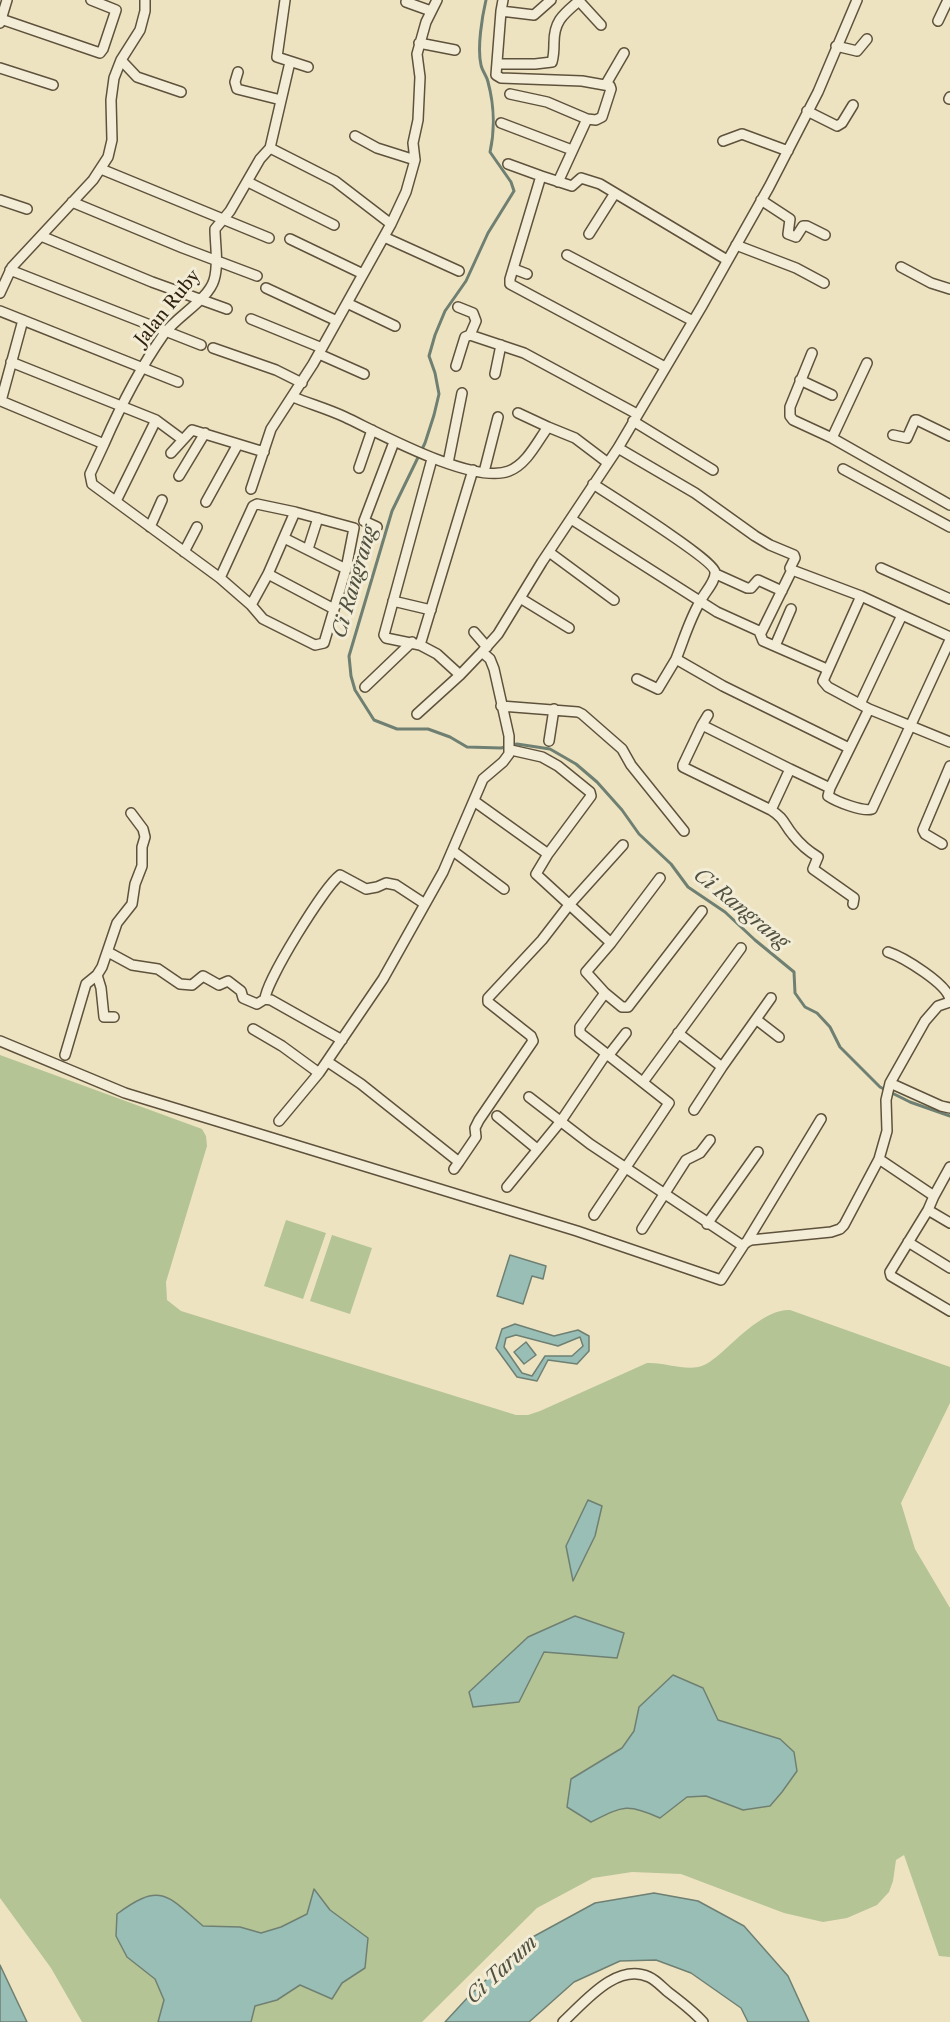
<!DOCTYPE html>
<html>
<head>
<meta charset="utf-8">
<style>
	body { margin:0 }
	canvas { display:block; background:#ede3c1 }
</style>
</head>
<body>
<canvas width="950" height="2022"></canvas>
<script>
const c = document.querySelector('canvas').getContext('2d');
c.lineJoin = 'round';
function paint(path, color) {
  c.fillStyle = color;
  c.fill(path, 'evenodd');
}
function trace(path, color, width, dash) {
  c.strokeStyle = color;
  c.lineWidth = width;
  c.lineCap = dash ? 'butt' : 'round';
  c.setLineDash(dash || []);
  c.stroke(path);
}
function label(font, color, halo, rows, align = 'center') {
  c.font = font + ' "Libre Caslon Text",serif';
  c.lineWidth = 6;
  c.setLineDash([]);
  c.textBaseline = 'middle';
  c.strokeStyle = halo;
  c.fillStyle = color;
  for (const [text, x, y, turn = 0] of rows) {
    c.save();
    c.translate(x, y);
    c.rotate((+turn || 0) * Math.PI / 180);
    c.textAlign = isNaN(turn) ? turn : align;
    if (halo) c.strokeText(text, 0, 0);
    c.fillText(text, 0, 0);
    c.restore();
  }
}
const green = new Path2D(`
	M0 1055 202 1129 206 1136 207 1146 166 1282 167 1300 181 1311 516 1415H528L540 1411 647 1363C664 1362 682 1370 698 1367 706 1366 715 1358 721 1353 739 1337 766 1309 790 1310L950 1367V1403L901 1503 915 1549 950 1608V1957L939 1956 904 1855 896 1860 893 1881 889 1892 877 1905 847 1918 823 1922 784 1913 681 1874 632 1872 593 1878 537 1908 422 2022H82L51 1968 0 1898Z
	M286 1220 326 1233 303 1299 264 1286Z
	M332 1235 372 1248 350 1314 310 1301Z`);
const water = new Path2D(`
	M510 1255 546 1266 543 1279 532 1276 523 1304 497 1296Z
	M515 1324 554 1336 578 1330 589 1336V1351L577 1364 548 1360 537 1381 517 1377 496 1348 502 1329ZM516 1335 558 1346 580 1337 583 1346 572 1356H545L532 1376 522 1373 504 1347 506 1338Z
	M526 1342 536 1355 524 1364 514 1352Z
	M588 1500 602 1506 595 1536 573 1581 566 1546Z
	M575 1616 624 1633 617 1658 544 1652 519 1702 473 1707 469 1692 528 1637Z
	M673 1675 703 1688 718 1720 780 1739 794 1752 797 1771 782 1792 770 1806 743 1810 706 1796 687 1797 660 1818C627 1803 623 1806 591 1822L567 1807 571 1779 622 1748 634 1731 639 1707Z
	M314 1889 330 1910 368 1938 365 1968 342 1983 332 1999 300 1985 277 2000 255 2006 251 2022H158L164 2000 155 1979 127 1957 116 1936 117 1914C161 1881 168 1896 203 1926L240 1927 261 1933 281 1927 307 1914Z
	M654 1893 698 1901 744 1926 788 1976 809 2022H748L741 2008 691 1973 656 1960 620 1961 574 1982 529 2022H445L470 1995 529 1939 595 1903Z
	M0 1965 27 2022H0Z`);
const stream = new Path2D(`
	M486 0C482 17 477 48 481 65 482 71 487 76 488 82 494 104 495 130 490 152L511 182 514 191 488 233 466 281 445 311 435 335 429 356 435 373 439 394 434 415 425 443 392 511 349 656 351 676 355 690 374 720 397 729H428L450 737 467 747 501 748 517 744 550 749 576 764 597 782 622 810 639 834 671 864 688 887 725 912 755 940 794 972 795 993 805 1007 817 1013 830 1027 840 1047 880 1087 910 1102 950 1116`);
const street = new Path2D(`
	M285 0 277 57 308 67
	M503 0 501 11 496 75 501 78 582 81 610 86 611 89 602 117 596 120 587 119
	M579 1 601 25
	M406 2 431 11
	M501 11 534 15 551 0
	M1 19 100 53 103 49 116 10 91 0
	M938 21 948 0
	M0 23 7 0
	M419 43 455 50
	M836 46 857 51 867 39
	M121 60 137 77 181 92
	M497 64H535L552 62C554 55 554 50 554 43 554 20 564 14 580 0
	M0 68 53 85
	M238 72 235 82 237 89 281 100
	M606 84 624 53
	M510 94 547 102 587 119 558 182
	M949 99 950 97
	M807 111 837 126 842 123 853 105
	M501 123 572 150
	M723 141 742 134 788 151
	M270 148 335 181 391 224
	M415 160 413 143 418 120 420 77 417 54 426 22 437 0
	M508 164 541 176
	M101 169 269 238
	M248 182 334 225
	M0 200 27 209
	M761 200 790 219 788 234 796 237 803 226H807L825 235
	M72 202 183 248 257 276
	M589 234 615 193
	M41 236 152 282 227 309
	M384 237 459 271
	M290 239 363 274
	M736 245 796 268 824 283
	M567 255 693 321
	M901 267 931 283 950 289
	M514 269 527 274
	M10 270 201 345
	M266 288 337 321
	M0 293 12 267 93 180 108 157 112 140 111 100 114 78 121 60 140 30 145 11V0
	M347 303 395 326
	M0 311 178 382
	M251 319 322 348
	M23 320 1 401 104 444 90 474 92 484 220 578 251 605 263 619 315 645 324 643 346 569 354 528 295 512 257 504 253 506 220 578
	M470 335 524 353 637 414
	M213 348 276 370 302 383
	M812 353 790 407V416L793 420 832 438 950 505
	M319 354 364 374
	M11 362 156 420 116 501
	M456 366 465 337 470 335 476 321 473 313 458 307
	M665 367 510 284V279L541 176 572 186 581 178 600 184 727 260
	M495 374 501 345
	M800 380 832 395
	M293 397C310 404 328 409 345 417 379 433 473 485 509 471 527 464 537 442 548 427L575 438 608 463
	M518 413 548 427
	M156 420 179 437
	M633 421 713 470
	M893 435 907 438 915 420H917L950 436
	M832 438 867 363
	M104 444C121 405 140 368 164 334 177 316 208 300 214 280 219 264 215 245 215 229L230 211 260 159 270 148 290 62
	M618 448 695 493 755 536 770 545 794 555 795 558 790 568 792 570 861 596
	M171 453 192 430 264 452
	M432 459 384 635 386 638 420 645 437 654 460 675
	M448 463 462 393
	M359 468 372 430
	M843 469 950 527
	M484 472 498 417
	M179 476 205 433
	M593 484C610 495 714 560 715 572 716 581 705 592 701 600 690 618 684 639 676 659L723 686 849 748
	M251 489 271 429 313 364 391 224 406 192 415 160 377 148 355 136
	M206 502 238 444
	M571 519 717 612 759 631 763 641 827 669
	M150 527 162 500
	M377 527 364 521 394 442
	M284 538 346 569
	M308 549 318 518
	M184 552 197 527
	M549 552 614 600
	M881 568 950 599
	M268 574 334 609
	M716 574 747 588H751L758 580 782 591
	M520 598 569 628
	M393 601 431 610
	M251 605 268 574 295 512
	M902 615 950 637
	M474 632 487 647
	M761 633 792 570
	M420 645 473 470
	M775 646 791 609
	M637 679 658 689 676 659
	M365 687 412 642
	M501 706 578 712 582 714 622 749 631 765 684 831
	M869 709 950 742
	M417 714 460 675 482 652
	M702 725 708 715
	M549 741 554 709
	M511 750 542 757 558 766 590 792 591 796 548 854 536 874 611 943
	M790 769 702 725 683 765V767L771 810 790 769 830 788 869 709 828 687 823 681 861 596 902 615 860 704
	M830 788 828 796C837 802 863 812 872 809L950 640
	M474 801 548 854
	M771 810C785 819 783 823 793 835 800 844 808 851 818 857L813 869 854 898 853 904
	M942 844 925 834 923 830 950 766
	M453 851 504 889
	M108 952 132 965 158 969 180 984 192 985 203 976 219 985 228 981 241 991 243 998 257 1004 265 999 271 1000 342 1040
	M888 952C903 957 948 984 950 1000
	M97 975 101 988 104 1017H114
	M605 993 622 1007H628L702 911
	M265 999C266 981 324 887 340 875L366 889 377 887 386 883 396 885 425 904
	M757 1020 779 1037
	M253 1029 282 1046 319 1073
	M678 1033 722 1067
	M0 1041 125 1093 577 1231 721 1280 745 1243 751 1240 831 1232 840 1229 844 1225 879 1159 887 1131 886 1100 890 1083 925 1021 938 1006 950 1002
	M65 1055 86 984 97 975 102 967 117 923 132 904 135 884 142 866V847L145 837 143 829 131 813
	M608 1056 626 1033
	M328 1062 361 1084 459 1162 454 1169
	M643 1082 741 948
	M890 1083 941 1106 950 1108
	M529 1097 590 1144 743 1246
	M694 1110 722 1067 771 998
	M497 1116 537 1149
	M279 1121 319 1073 383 979 443 872 483 779 503 762 509 754V736L494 669 490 659 482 652 498 634 542 562 618 448 702 306 769 187 818 92 857 0
	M879 1159 934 1196
	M459 1162 476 1137 475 1128 479 1120 533 1041 531 1036 488 1002V998L542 940 569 905 623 845
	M950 1167 934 1196 928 1210 890 1272 891 1276 950 1311
	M507 1187 561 1121 606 1054
	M928 1210 950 1223
	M594 1215 669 1103 580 1033V1027L605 993 586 972 611 943 660 878
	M707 1224 758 1152
	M642 1229 686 1160 700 1153 710 1140
	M908 1242 950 1268
	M746 1243 821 1119
	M563 2022C584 2003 616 1962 649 1977 656 1980 662 1987 668 1992 680 2001 693 2011 703 2022`);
const streetNames = [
	["Jalan Ruby",168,308,-51]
];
const waterNames = [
	["Ci Rangrang",355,582,-74],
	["Ci Rangrang",741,909,39],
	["Ci Tarum",502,1970,-43]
];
paint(green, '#b5c495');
paint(water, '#99beb6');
trace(water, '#6f8073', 1.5);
trace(stream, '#6f8073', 3);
trace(street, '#5f523c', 12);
trace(street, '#f3edd7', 9);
label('18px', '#30220f', '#f3edd7', streetNames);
label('italic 20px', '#505141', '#f3edd7', waterNames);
</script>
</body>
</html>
